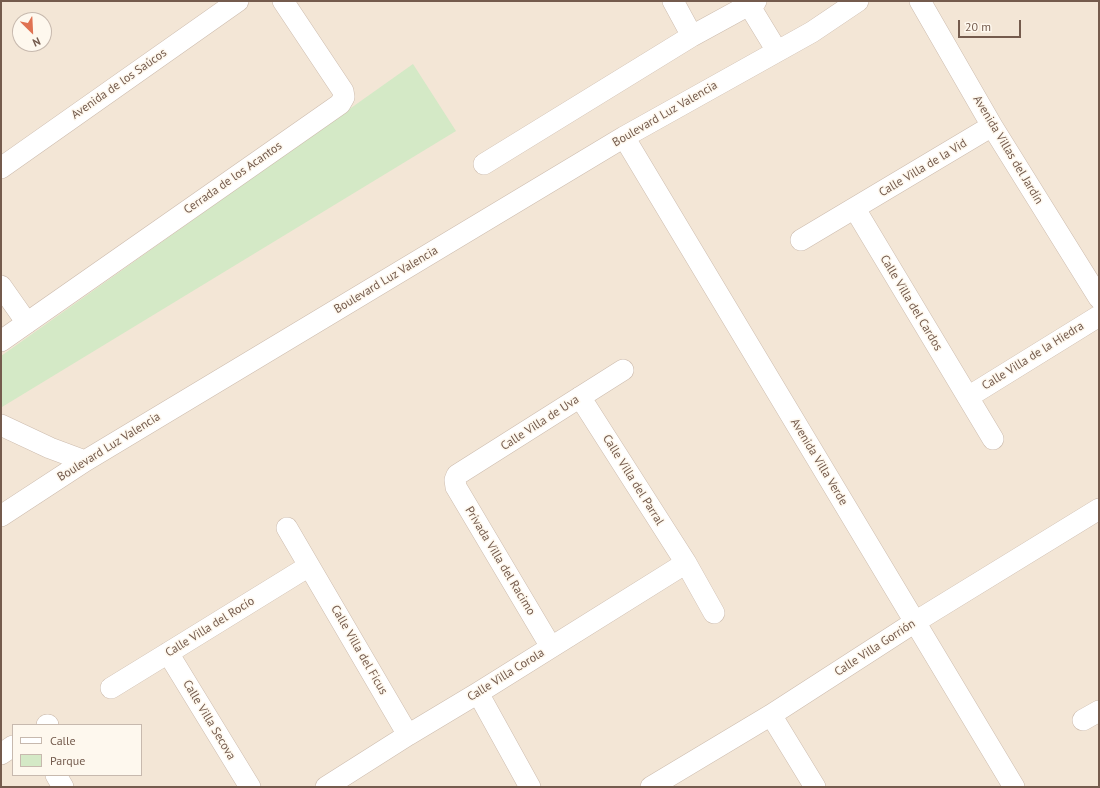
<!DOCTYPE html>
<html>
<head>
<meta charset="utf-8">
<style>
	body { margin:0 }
	#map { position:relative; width:1100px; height:788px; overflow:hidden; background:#fbf4e7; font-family:"PT Sans",sans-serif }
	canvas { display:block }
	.frame { position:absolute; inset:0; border:2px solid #745b4d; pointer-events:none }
	.legend { position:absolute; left:12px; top:724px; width:130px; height:52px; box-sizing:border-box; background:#fef8ee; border:1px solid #c7b9ae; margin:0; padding:5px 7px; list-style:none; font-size:12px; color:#745b4d }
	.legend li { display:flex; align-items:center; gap:8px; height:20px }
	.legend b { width:20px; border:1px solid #c7b9ae }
	.north { position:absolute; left:12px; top:12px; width:40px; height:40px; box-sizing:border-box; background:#fef8ee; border:1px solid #c7b9ae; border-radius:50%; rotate:156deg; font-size:11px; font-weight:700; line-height:16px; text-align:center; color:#745b4d }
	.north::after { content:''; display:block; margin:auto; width:14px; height:18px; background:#e07252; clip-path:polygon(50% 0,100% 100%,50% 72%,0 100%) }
	.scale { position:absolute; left:958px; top:20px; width:63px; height:18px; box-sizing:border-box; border:2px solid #745b4d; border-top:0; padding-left:5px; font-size:12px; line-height:14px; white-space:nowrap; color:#745b4d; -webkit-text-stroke:3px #fef8ee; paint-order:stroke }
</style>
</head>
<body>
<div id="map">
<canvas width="1100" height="788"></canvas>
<div class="frame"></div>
<ul class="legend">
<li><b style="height:5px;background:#fff"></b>Calle</li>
<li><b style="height:11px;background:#d4e9c6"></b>Parque</li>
</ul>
<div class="north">N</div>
<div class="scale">20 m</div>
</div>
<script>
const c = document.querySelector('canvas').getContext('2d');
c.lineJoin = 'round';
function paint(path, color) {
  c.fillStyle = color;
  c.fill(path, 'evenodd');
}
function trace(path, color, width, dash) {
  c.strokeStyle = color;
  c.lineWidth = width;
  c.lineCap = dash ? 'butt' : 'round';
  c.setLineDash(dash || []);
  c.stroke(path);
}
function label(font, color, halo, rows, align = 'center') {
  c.font = font + ' "PT Sans",sans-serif';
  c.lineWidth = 3;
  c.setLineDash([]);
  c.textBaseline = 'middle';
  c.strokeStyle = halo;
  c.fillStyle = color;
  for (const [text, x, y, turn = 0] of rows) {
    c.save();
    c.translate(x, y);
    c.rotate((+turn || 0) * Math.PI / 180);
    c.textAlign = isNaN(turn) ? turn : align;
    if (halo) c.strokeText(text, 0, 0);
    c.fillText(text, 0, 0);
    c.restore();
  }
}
const residential = new Path2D(`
	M1 1H1099V787H1ZM20 20H44V44H20ZM13 725H141V775H13Z`);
const green = new Path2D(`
	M413 64 456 131 2 407 1 405V356Z`);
const minor = new Path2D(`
	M673 1 692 36
	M920 1 992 126 1099 298
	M749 5 777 51
	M624 137 1014 787
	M484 164 692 36 756 1
	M1 168 238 1
	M855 209 993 439
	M801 240 992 126
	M1 286 27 323
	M1 341 340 104 344 97 343 91 283 1
	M580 397 686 563 714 613
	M968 397 1099 316
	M1 425 50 448 85 461
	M1 516 85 461 624 137 812 32 858 1
	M287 528 408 735
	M551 647 456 487 455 480 457 475 623 370
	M168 653 250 787
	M111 688 168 653 309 566
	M478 693 530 787
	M771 715 815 787
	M1083 720 1099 711
	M47 725H48
	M1 754 13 746
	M56 775 63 787
	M326 787 408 735 478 693 686 563
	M651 787 771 715 915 622 1099 509`);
const streetNames = [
	["Avenida de los Saúcos",119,84,-35],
	["Boulevard Luz Valencia",665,114,-30],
	["Avenida Villas del Jardín",1008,150,59],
	["Calle Villa de la Vid",923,168,-31],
	["Cerrada de los Acantos",233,178,-35],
	["Boulevard Luz Valencia",386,280,-31],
	["Calle Villa del Cardos",911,303,59],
	["Calle Villa de la Hiedra",1033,356,-32],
	["Calle Villa de Uva",540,423,-33],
	["Boulevard Luz Valencia",109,447,-32],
	["Avenida Villa Verde",819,462,59],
	["Calle Villa del Parral",633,480,58],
	["Privada Villa del Racimo",500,561,59],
	["Calle Villa del Rocío",210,627,-32],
	["Calle Villa Gorrión",875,648,-33],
	["Calle Villa del Ficus",359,650,60],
	["Calle Villa Corola",506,675,-32],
	["Calle Villa Secova",209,720,59]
];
paint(residential, '#f3e6d6');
paint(green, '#d4e9c6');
trace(minor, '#cdbcae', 22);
trace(minor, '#fff', 21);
label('12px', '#745b4d', '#fef8ee', streetNames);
</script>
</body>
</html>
